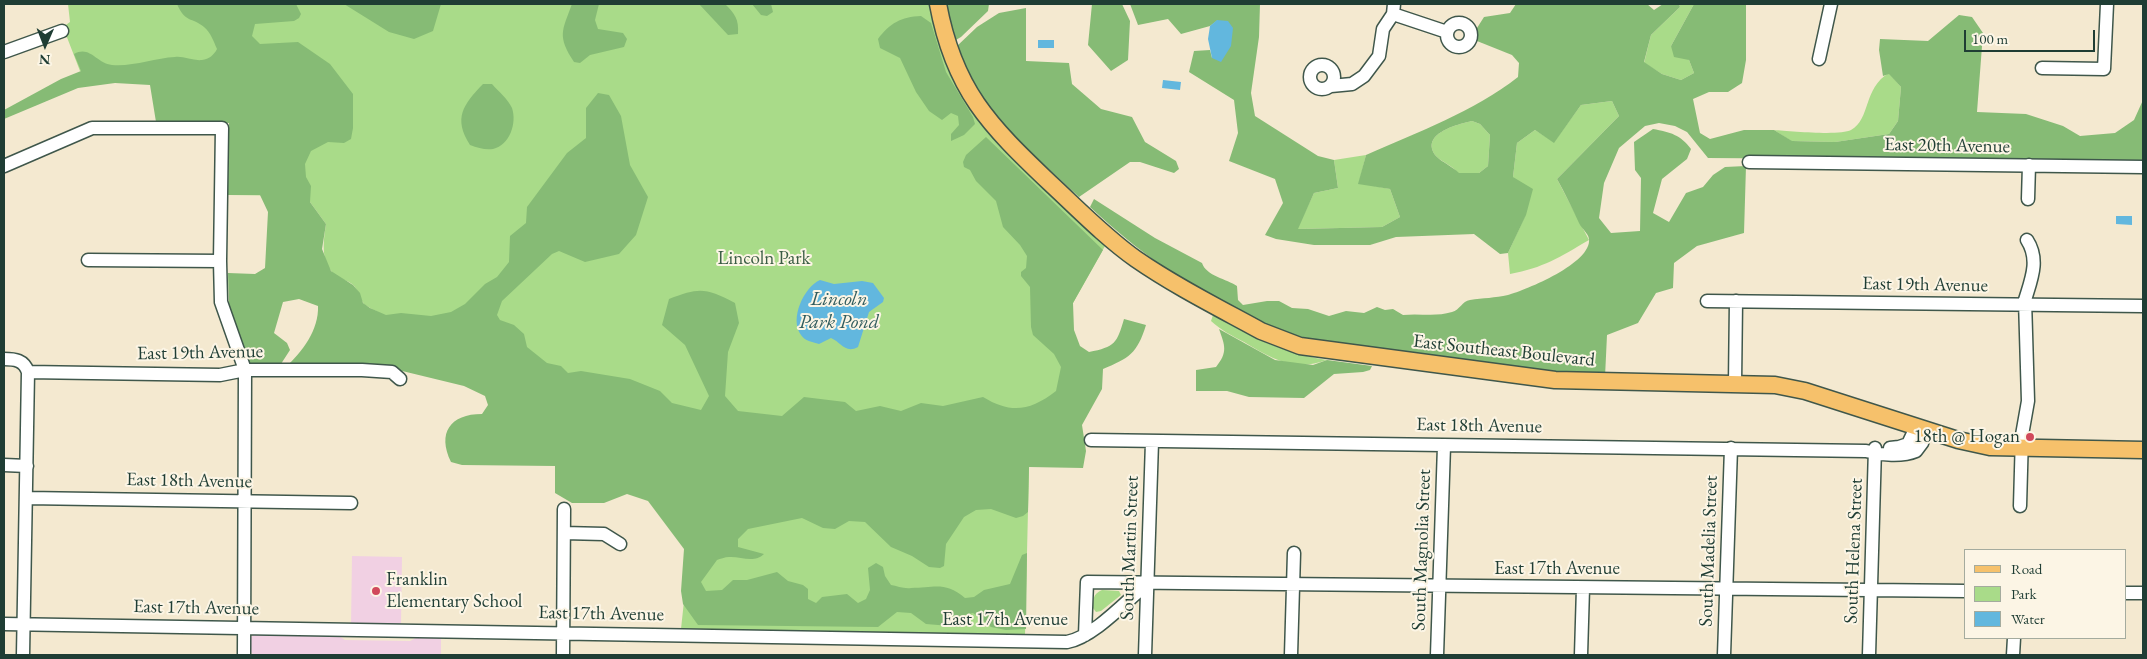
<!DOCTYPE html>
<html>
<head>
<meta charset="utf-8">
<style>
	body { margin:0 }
	#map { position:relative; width:2147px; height:659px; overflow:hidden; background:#f4e9d0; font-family:"EB Garamond",serif }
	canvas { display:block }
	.frame { position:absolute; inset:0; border:5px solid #1f3d34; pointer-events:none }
	.legend { position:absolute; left:1964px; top:549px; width:162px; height:90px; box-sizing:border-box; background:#fcf5e5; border:1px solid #a4ab9e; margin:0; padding:6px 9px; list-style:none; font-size:15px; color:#1f3d34 }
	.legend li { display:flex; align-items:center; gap:10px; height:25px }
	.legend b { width:25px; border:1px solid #a4ab9e }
	.north { position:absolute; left:20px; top:20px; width:50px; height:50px; -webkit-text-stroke:4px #fcf5e5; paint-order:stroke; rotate:181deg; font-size:14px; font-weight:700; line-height:20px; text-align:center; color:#1f3d34 }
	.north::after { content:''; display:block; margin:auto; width:18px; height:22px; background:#1f3d34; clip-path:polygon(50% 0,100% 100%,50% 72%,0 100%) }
	.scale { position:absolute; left:1964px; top:30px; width:131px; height:22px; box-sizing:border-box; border:2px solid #1f3d34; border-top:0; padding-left:6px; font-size:15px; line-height:18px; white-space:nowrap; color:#1f3d34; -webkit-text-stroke:4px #fcf5e5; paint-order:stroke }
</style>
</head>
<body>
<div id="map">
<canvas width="2147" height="659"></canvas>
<div class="frame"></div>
<ul class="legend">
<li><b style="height:6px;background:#f6c16b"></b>Road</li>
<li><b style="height:14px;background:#a9db89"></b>Park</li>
<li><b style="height:14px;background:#62b7de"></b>Water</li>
</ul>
<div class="north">N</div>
<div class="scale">100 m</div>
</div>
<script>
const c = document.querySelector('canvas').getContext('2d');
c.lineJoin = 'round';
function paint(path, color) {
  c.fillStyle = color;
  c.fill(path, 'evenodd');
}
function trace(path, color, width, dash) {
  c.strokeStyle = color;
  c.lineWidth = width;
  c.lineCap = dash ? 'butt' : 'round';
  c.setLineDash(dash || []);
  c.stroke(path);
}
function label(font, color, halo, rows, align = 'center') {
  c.font = font + ' "EB Garamond",serif';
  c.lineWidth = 4;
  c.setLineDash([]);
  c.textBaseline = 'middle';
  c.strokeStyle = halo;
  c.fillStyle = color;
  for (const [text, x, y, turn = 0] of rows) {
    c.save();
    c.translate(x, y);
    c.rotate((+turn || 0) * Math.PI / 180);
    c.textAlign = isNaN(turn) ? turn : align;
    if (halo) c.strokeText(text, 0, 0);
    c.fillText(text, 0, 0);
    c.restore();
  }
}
const built = new Path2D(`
	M352 556 402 557 401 625H351Z
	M253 635 339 636 345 640 410 641 418 637 441 638V655H254L250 651V639Z`);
const green = new Path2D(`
	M68 4H930C936 36 945 69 963 97 981 127 1006 150 1031 175 1055 199 1080 222 1105 246L1073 303 1071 429 1030 428 1025 635 681 629 691 536 653 489 534 433 394 321C388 317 367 307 364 304 359 297 359 290 352 284 348 281 343 280 338 277 320 265 323 243 326 224L310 202V196L228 195 229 123 156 122 157 78 80 71 63 27 70 22Z
	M1679 4H1694L1671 46 1689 60 1694 73 1681 80 1662 74 1644 63 1651 35 1680 7Z
	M1889 73 1901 87 1898 121 1889 134 1835 142 1791 141 1774 130C1789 131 1840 136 1851 130 1871 119 1863 88 1889 73Z
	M1612 101 1619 116 1557 179 1589 240C1560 257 1543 268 1510 274L1508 253 1525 216 1513 177 1517 143 1535 130 1554 142 1581 105Z
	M1472 121 1480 124 1490 135 1488 166 1479 173H1458C1452 165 1443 163 1436 156 1419 134 1458 124 1472 121Z
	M1366 155 1359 183 1390 189 1400 217 1382 227 1297 229 1314 193 1338 188 1334 160Z
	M1213 315C1255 338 1279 352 1327 360 1294 372 1272 359 1244 342 1232 336 1221 330 1211 321Z
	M1102 590 1119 591 1121 595 1101 611 1096 612 1093 608C1093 599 1093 594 1102 590Z`);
const forest = new Path2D(`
	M177 4H296L301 14 299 18 294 21 255 24 252 36 260 44 298 42 330 64 353 94V128L351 139 344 143 328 142 311 151 305 164 306 177 311 186 310 202 326 224 322 249 331 271 353 285 360 293 363 303 370 308 386 315 401 313 431 316 451 312 465 304 485 284 497 277 509 262 510 236 526 223 527 207 567 153 586 138V108L598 93 609 95 621 116 630 165 648 197 636 235 619 254 585 262 559 251 552 254 502 301 497 315 500 320 514 325 524 334 527 347 547 363 561 366 568 373 581 371 630 379 660 391 672 403 701 410 709 396 685 345 662 325 669 299C700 287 706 288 735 303L739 323 728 352 725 396 738 411 782 416 804 397 845 402 856 411 880 406 901 411 921 403 943 406 983 397C1011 414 1030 411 1056 391L1061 367 1054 354 1033 335 1031 327 1030 287 1021 276V272L1026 268 1027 256 1020 245 1003 227 996 201 976 181 970 170 964 167 963 162 966 155 986 137 1103 250 1073 303 1074 330 1080 346 1089 352C1115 347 1117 343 1124 319L1146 325C1137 354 1129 358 1103 369L1102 389 1082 425 1086 451 1083 468 1029 467 1028 512 1023 516 1016 518 991 509 976 510 964 517 946 544 944 566 940 568 929 567 912 556 891 547 865 522 849 521 835 529 823 528 802 518 748 529 738 539V547L764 554C754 564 740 556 729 557 725 557 720 559 717 560L701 582 706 591 722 590 733 580H747L777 572 788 581 803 585 808 589V599L816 603 822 597 847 594 858 603 866 599 870 590 868 568 876 563 883 567 885 576 891 585C897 586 904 589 911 588 934 588 945 581 965 598L974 597 984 590 1010 584 1022 555 1027 553 1026 629 1006 630 991 627 973 613 961 616 956 623 950 626 926 624 911 613 897 612 878 627 698 625 683 604 681 591 684 549 648 501 627 494 604 503H572L555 493V466L462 465 451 462C437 433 450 414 482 414L488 405 485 396 464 386 394 369 286 367C302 352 319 330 318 306L299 299 283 302 274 333 287 343 290 350 279 367 250 365 229 307 228 273 255 274 265 268 268 212 260 195H228L229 123 156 122 150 85 115 83 78 88 4 119V110L61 79 81 71 74 54C90 45 96 63 112 65 132 67 155 58 175 57 184 56 193 61 202 60 209 59 214 55 217 49 213 40 211 33 204 27 192 17 185 23 177 4Z
	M338 4H441L433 31 414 39 389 32 344 4Z
	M572 4H599L595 20 598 29 623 33 627 39 624 47 590 55 580 63 574 62C557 36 562 31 572 4Z
	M699 4H725C735 14 739 19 738 34L728 35Z
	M752 4H771L773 12 767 16 761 15Z
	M946 4H989L988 11 961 37 954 41Z
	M1092 4H1122L1130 21 1128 60 1111 71 1088 45Z
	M1130 4H1260L1259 37 1251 93 1255 116 1318 156 1334 160 1338 188 1314 193 1298 229 1382 227 1400 217 1390 189 1358 184 1366 155C1418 132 1473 112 1518 77L1519 63 1512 55 1477 41V28L1484 17 1510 13 1516 4H1647L1654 10 1663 4H1679L1680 7 1651 35 1644 62 1662 74 1681 80 1694 73 1689 60 1674 57 1671 46 1694 4H1746V60L1742 83 1728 92H1709L1693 99 1700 133 1710 139 1744 130H1774L1792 141 1835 142 1889 134 1898 121 1901 87 1889 74 1883 76 1879 50 1880 39 1928 41 1959 15 1972 17 1983 33 1977 112 2026 114 2063 126 2080 136 2115 133 2134 120 2143 100V161L1708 158 1687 132 1675 126 1659 123 1645 126 1619 148 1604 183 1599 218 1611 233 1640 231 1641 178 1635 170 1634 142 1653 129C1670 132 1681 135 1691 149L1687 159 1662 179 1653 213 1669 222 1686 193 1703 187 1713 175 1725 167 1746 166 1744 233 1697 246 1674 263 1673 288 1656 293 1638 323 1607 335 1605 377C1534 371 1464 360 1394 351 1358 345 1318 344 1283 332 1212 306 1145 258 1090 207L1094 199 1155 238 1202 263C1206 276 1227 279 1237 286L1238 300 1243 305 1267 301H1279L1292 308 1308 309 1329 316 1346 311 1364 313 1377 307 1385 310 1393 309 1403 315C1419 313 1436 317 1452 312 1460 310 1462 301 1470 300 1483 298 1495 298 1508 295 1526 290 1592 263 1589 239 1588 233 1582 229 1579 223 1572 208 1565 193 1557 179L1619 116 1612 101 1581 105 1554 143 1535 130 1517 143 1513 177 1533 189 1526 215 1508 253 1500 254 1474 234 1396 237 1370 245H1314L1276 239 1265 235 1283 203 1275 179 1229 161 1238 133 1234 100 1189 72 1194 51 1210 50 1212 58 1218 20 1210 26 1181 34 1168 19 1138 25ZM1472 121 1480 124 1490 135 1488 166 1479 173H1459C1452 166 1443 163 1436 156 1419 134 1458 124 1472 121Z
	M1026 8V61L1069 63 1072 84 1101 109 1132 117 1145 142 1176 161 1179 169 1174 173 1140 162H1130L1079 197 994 118 973 84 956 47 977 27 999 13Z
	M921 16 931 23 946 72 973 117 975 124 964 135 951 141V134L959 125 958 116 951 113 942 120 929 111 916 92 900 58 880 48 878 39C890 23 901 17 921 16Z
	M483 84H492C498 91 508 99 512 108 517 123 510 145 493 149 485 150 478 148 470 145 453 118 463 105 483 84Z
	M1219 329 1275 360 1313 365 1327 360 1372 366 1370 370 1363 372 1334 374 1304 398 1249 397 1227 391H1196V370L1216 367C1228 352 1225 346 1219 329Z`);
const water = new Path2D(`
	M1217 20 1228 21 1233 28 1231 46 1221 62 1212 58 1208 39 1210 26Z
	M1038 40H1054V48H1038Z
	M1163 80 1181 82 1180 90 1162 88Z
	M2116 216H2132V225L2116 224Z
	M820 280 834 284 862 281 873 283 884 298 883 302 869 312 858 347C845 354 841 342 831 338L819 344C812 342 805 341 801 335 789 319 804 287 820 280Z`);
const minor = new Path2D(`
	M1393 14 1447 32
	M1447 35a12 12 0 1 1 24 0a12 12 0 1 1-24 0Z
	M4 52 62 31
	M1819 59 1831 4
	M1310 77a12 12 0 1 1 24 0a12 12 0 1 1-24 0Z
	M2042 68 2104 69 2107 4
	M1331 86 1352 84 1364 76 1379 56 1383 29 1393 14 1394 4
	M1749 162 2143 167
	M4 166 92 128H222L220 261 221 302 245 370 244 655
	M2028 199 2029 165
	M88 260 220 261
	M1707 301 2143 306
	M4 359C15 359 24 360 28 372L220 375 245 370H362L392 372 400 379
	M1735 384 1736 301
	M1091 440 1866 451C1881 455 1902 457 1916 451L1922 443 1927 430
	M1890 448 1899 447 1908 444 1916 427
	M4 465 27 466
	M27 498 351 503
	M2020 506 2022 435 2028 401 2025 300C2031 280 2040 260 2027 240
	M564 533 604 534 620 544
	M2126 593H2143
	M4 624 1067 642C1094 637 1126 601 1148 583
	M1085 635 1087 582 1966 591
	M23 655 28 372
	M563 655 564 509
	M1145 655 1152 442
	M1291 655 1294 553
	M1437 655 1444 446
	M1581 655 1583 588
	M1724 655 1731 448
	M1869 655 1875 448
	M2013 655 2014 638`);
const major = new Path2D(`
	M938 4C954 90 989 125 1050 183 1078 209 1105 237 1136 259 1175 286 1219 308 1261 331L1300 346 1555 380 1775 385 1805 391 1958 440 1990 447 2143 450`);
const markers = [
	[2030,437,5,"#d1495b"],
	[376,591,5,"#d1495b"]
];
const streetNames = [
	["East 20th Avenue",1947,146,1],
	["East 19th Avenue",1925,285,1],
	["East Southeast Boulevard",1504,351,6],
	["East 19th Avenue",200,353,-1],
	["East 18th Avenue",1479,426,1],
	["East 18th Avenue",189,481,1],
	["South Martin Street",1130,548,-88],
	["South Magnolia Street",1422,550,-88],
	["South Madelia Street",1709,551,-88],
	["South Helena Street",1854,551,-88],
	["East 17th Avenue",1557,569],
	["East 17th Avenue",196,608,1],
	["East 17th Avenue",601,614,1],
	["East 17th Avenue",1005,620]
];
const parkNames = [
	["Lincoln Park",764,259]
];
const poiNames = [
	["18th @ Hogan",2020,437],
	["Franklin",386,580,"left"],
	["Elementary School",386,602,"left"]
];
const waterNames = [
	["Lincoln",839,300],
	["Park Pond",839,323]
];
paint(built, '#f1d0e3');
paint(green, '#a9db89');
paint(forest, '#86bb75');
paint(water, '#62b7de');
trace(minor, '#3f574b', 15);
trace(major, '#3f574b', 19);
trace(minor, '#fff', 12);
trace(major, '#f6c16b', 16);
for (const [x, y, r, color] of markers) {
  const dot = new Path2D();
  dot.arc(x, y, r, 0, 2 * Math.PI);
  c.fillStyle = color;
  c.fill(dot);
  trace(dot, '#fcf5e5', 2);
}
label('19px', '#1f3d34', '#fcf5e5', streetNames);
label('19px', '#3b5d45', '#fcf5e5', parkNames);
label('19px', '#1f3d34', '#fcf5e5', poiNames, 'right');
label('italic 20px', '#305c5e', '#fcf5e5', waterNames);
</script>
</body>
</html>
